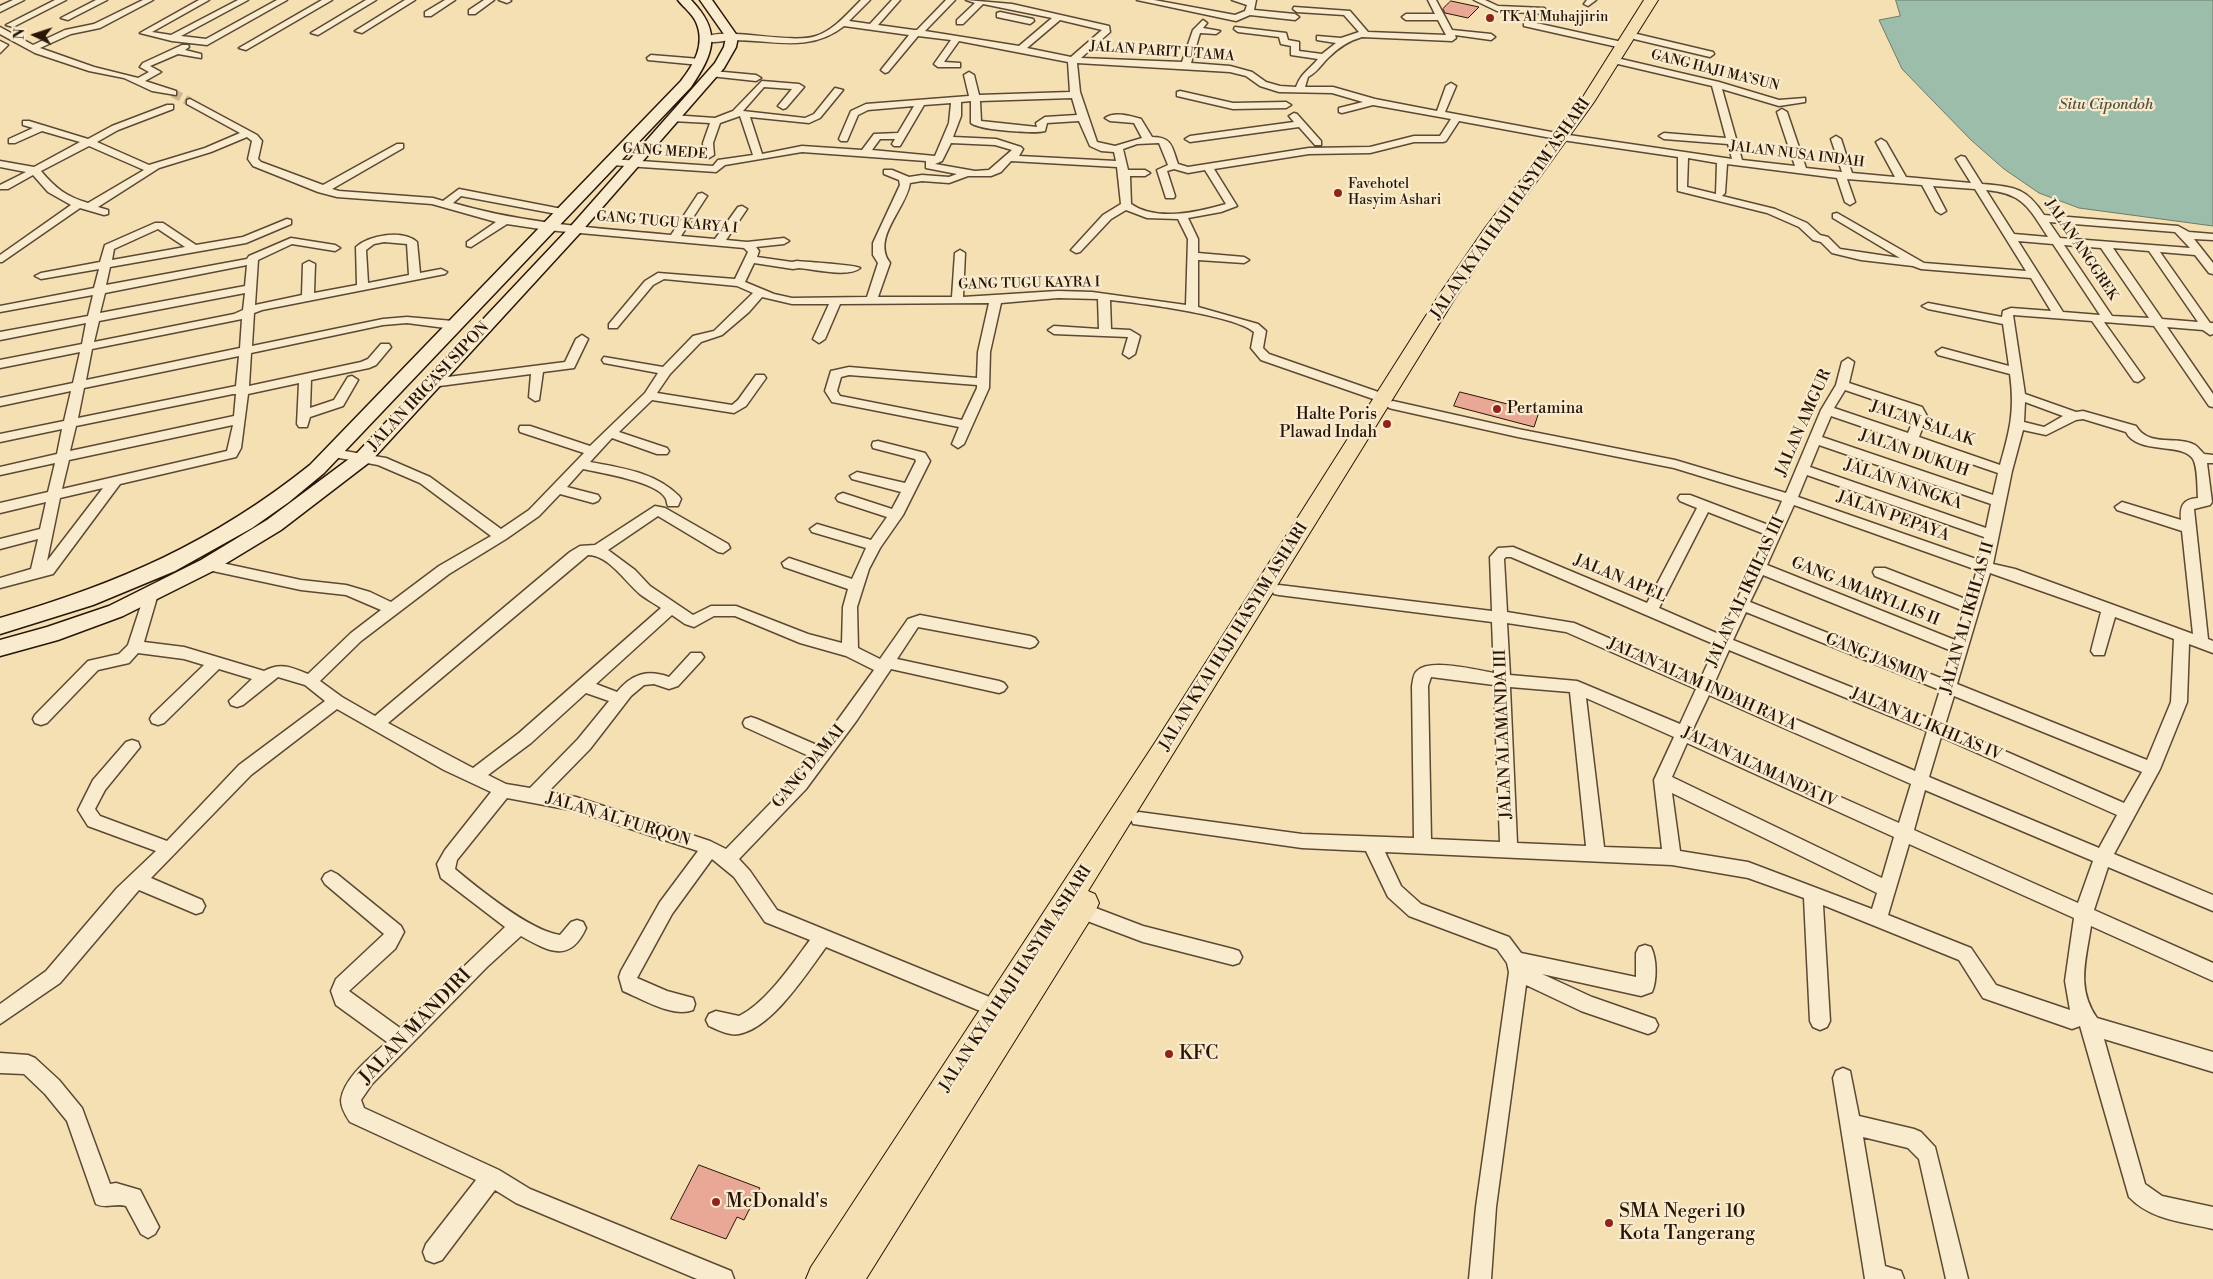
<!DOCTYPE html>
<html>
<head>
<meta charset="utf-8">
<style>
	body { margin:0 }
	#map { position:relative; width:2213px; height:1279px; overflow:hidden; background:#f5e0b4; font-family:"Libre Bodoni",serif }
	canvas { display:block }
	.north { position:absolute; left:10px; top:10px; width:50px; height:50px; -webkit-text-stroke:4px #f8ebce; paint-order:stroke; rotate:274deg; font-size:14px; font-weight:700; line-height:20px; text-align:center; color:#291508 }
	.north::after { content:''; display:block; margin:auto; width:18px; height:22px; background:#291508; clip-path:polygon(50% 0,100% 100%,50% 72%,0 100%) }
</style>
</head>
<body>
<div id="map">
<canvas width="2213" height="1279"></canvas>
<div class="north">N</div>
</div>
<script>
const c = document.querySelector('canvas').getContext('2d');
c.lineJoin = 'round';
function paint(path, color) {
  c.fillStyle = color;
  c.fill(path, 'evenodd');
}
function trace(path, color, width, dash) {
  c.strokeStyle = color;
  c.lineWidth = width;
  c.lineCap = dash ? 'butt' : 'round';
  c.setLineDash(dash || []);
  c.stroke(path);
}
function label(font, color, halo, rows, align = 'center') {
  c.font = font + ' "Libre Bodoni",serif';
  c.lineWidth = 4.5;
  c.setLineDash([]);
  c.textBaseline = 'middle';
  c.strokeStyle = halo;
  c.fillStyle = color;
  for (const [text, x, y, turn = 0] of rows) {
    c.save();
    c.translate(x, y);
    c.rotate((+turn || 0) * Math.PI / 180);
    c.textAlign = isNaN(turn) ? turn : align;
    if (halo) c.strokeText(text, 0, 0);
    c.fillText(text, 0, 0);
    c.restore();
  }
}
const water = new Path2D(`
	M1896 0H2213V226L2079 208 2039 193 2004 169 1971 140 1902 69 1879 20 1900 16Z`);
const building = new Path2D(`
	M1451 1 1479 7 1468 18 1445 13 1443 9Z
	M1460 392 1539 412 1534 427 1454 406Z
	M699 1165 760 1188 744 1220 737 1217 726 1239 671 1219Z`);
const streetTunnel = new Path2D(`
	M173 93 190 102`);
const street = new Path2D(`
	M13 0H24L0 12V6Z
	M55 0H66L13 27 6 25Z
	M96 0H107L68 20 61 18Z
	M143 0H153L100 28 71 34 40 48 94 67 138 78 149 72 140 67 143 63 182 45H188L189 47 185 50 201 54V58L178 54 150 66 161 72 145 81 176 91V95L152 91 124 78 89 71 35 53 0 34V27L33 45 65 30 94 24Z
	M199 0H209L152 32 171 35 238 0H248L181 36 206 39 277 0H287L207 45 172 41 140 33Z
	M322 0H332L246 50 239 48Z
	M366 0H376L318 35 311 33Z
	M405 0H415L362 33 355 31Z
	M445 0H455L431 16H425V12Z
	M484 0H494L475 14H469V10Z
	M499 0H510L511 1 507 3Z
	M861 0H870L849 21 870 24 892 0H900L878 25 914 30H917L946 0H955L925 31 1019 46 1052 18 983 4 963 24H957V20L975 3 966 0 1012 4 1109 26 1110 32 1081 58 1182 62 1193 30 1203 20 1207 23 1203 28 1220 31 1216 34 1200 33 1191 63 1230 66 1252 72 1266 82 1280 86 1296 87C1301 73 1309 70 1318 59L1291 55V46L1281 44 1279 37 1238 32 1234 29 1235 27 1286 33 1288 40 1299 42V51L1322 54 1336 43 1317 40V36L1341 38 1359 32 1344 15 1297 12 1293 9 1294 7 1350 11 1368 32 1446 35 1438 20H1406L1402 17 1406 14H1435L1428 0H1436L1452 30 1491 34 1495 37 1491 40 1455 35 1456 38 1452 41 1362 37C1348 41 1338 48 1328 58 1321 65 1317 72 1308 77L1305 87H1333L1375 99 1437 111 1446 86 1451 83 1456 86 1445 112 1562 134 1732 159 1728 144 1664 139 1659 136 1664 133 1726 138 1712 86 1618 64 1617 62 1621 59 1719 82 1779 100 1805 98V102L1779 106 1722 89 1742 160 1795 166 1777 112 1782 109 1787 112 1806 168 1842 172 1831 139 1836 136 1841 139 1852 173 1895 177 1876 142 1881 139 1886 142 1906 177 1971 183 1956 159 1961 156 1965 157 1982 184C2014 187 2026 187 2044 215L2178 226 2189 232 2213 234V240L2194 239 2213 263V274L2209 273 2195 255 2160 252 2210 323H2213V334L2210 335 2203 330 2167 327 2213 394V407L2209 406 2154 326 2104 322 2144 378 2138 382 2134 381 2092 321 2013 315 2025 394 2076 412 2083 411 2136 426C2149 448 2178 435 2195 445 2198 447 2201 451 2204 454L2213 455V463H2207L2212 502 2210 505 2194 509 2208 639 2213 641V653L2189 644 2187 702 2160 769 2114 854 2213 895V911L2108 867 2094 910 2213 963V981L2091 926C2086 960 2076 988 2097 1018L2213 1052V1072L2104 1039 2145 1184 2162 1196 2213 1207V1229C2183 1222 2151 1220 2129 1197L2080 1026 2072 1029 1983 998 1959 960 1823 905 1830 1021 1827 1027 1820 1030 1813 1027 1810 1021 1804 898 1748 878 1672 865 1385 852 1401 886 1421 904 1509 937 1521 953 1636 977V953L1639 947 1645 945 1651 947C1657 959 1657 981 1652 992L1641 996 1542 974 1592 997 1655 1019 1658 1025 1655 1031 1648 1034 1581 1011 1526 985 1496 1207 1491 1279H1469L1476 1207 1509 972 1507 963 1497 949 1409 916 1388 897 1366 851 1302 848 1133 824 1131 819 1133 814 1139 812 1302 834 1414 838 1412 686C1413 682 1413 674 1417 671 1429 658 1477 670 1494 673L1492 622 1279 595 1274 594 1272 590 1274 586 1279 585 1492 611 1490 557 1498 548 1513 547 1647 603 1697 508 1680 501 1678 498 1680 495H1690L1771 526 1782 501 1674 468 1518 437 1393 409 1389 408 1387 405 1389 402 1393 401 1518 429 1675 460 1786 493 1821 410 1836 385 1842 362 1848 358 1854 362 1849 383 1922 407 1927 416 1919 437 2000 465C2010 430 2015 411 2010 374L1938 355 1936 352 1942 348 2009 366 2003 324 1928 309 1922 306 1928 303 2002 317 2003 311 2011 308 2051 311 2031 278 1921 269 1913 266 1861 260 1832 253 1821 242 1813 240 1799 227 1767 213 1678 191V157L1562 140 1459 121 1446 141 1443 142H1414L1370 153 1309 154 1214 169 1237 206 1221 212 1188 218 1198 239V253L1244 257 1249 260 1244 263 1198 260V307L1258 324 1266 331 1263 348 1269 354 1387 395 1389 398 1387 401H1379L1261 360 1251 348 1254 332C1234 315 1139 303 1110 300L1111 329 1130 330 1140 336 1135 354 1129 358 1123 354 1128 337 1054 334 1048 330 1054 326 1099 329 1098 299 1058 298 1001 303 990 352 989 388 964 444 958 448 952 444 959 427 832 402 825 391 831 371 849 367 977 378 978 352 989 303 840 304 825 339 819 343 813 339 829 304H792L762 297 749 312 722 335 701 342 670 374 657 393 732 405 738 400 756 375H764L766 378 746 406 734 413 652 400 619 432 667 448 669 451 667 454H657L612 438 590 462C622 468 655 472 679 496L681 499 678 506H668C667 504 667 502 666 499 659 482 601 473 583 469L567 487 598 495 600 498 598 501 593 503 560 494 539 516 506 539 449 574 361 641 320 681 342 697 375 716 570 552 580 546 595 545 655 506 665 508 728 544 730 548 723 553 718 552 658 516 608 550 635 570 650 586 693 615 711 606H736L808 634 842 643 843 607 848 589 784 567 782 563 789 558 852 579 866 548 812 532 810 529 817 524 871 540 887 517 838 501 836 498 838 495 843 493 892 509 901 492 852 479 850 476 857 472 905 483 916 461 915 459 873 448 872 445 873 442 878 441 925 453 930 461 903 515 880 548 869 569 857 607 858 648 880 659 908 619 920 615 1030 636 1035 638 1038 642 1035 646 1030 648 918 627 897 659 999 681 1004 683 1007 687 1004 691 999 693 891 669 857 720 806 789 739 859 750 871 777 910 1009 1005 1011 1011 1009 1017 1002 1020 826 947C807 973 772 1028 739 1034 730 1036 718 1030 709 1026L706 1020 709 1014 716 1011 739 1016C766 1003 792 964 810 940L765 922 734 877 712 859 672 914 637 978 667 991 693 998 695 1004 693 1010C673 1018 642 999 623 991L619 977 621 971 660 902 698 851 576 811 507 798 457 860 455 869C479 889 530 931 560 935L571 922 577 920 583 922 586 928C570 964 548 951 521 936L487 967 372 1084 361 1100 364 1108 499 1170 530 1189 731 1271 734 1279H697L516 1203 495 1190 442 1260 434 1263 426 1260 423 1252 426 1244 476 1180 350 1122C346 1116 341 1108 341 1100 344 1077 371 1057 387 1042L336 1005 331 991 336 979 384 934 325 884 322 879 325 874 331 871 337 874 401 926 404 932 395 949 349 991 400 1028 505 927 441 878 437 864 445 850 491 792 444 770 337 709 251 775 151 878 202 900 205 906 202 912 196 914 139 890 60 983 0 1024V1004L46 971 117 888 156 851 88 826 78 810 93 780 126 742 132 740 138 742 140 747 105 790 95 809 100 816 167 841 239 765 325 701 305 685 278 677 243 705 237 707 231 705 229 701 252 679 219 669 164 723 158 725 152 723 150 719 152 715 204 665 184 659 138 653 129 663 98 670 47 723 41 725 35 723 33 719 35 715 88 661 119 654 128 645 146 590H156L158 594 144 642 184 647 264 671C280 662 291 667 308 674L351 633 381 610 346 595 301 590 208 570 203 569 201 565 203 561 208 560 301 580 346 585 370 592 391 602 439 566 491 536 420 483 378 465 328 456 326 453 328 450 333 449 386 458 430 477 501 529 529 510 584 453 520 432 519 429 520 426H530L590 446 645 393 658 373 604 363 602 360 604 357 663 367 693 336 714 331 753 293 737 286 664 279 653 285 617 328H609V324L645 281 658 273 735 279 748 252 744 248 547 230 507 224 471 247 467 246V242L496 222 432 204 337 197 318 192 253 166 248 159 252 141 247 137 211 152 159 168 98 207 108 210V214L104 215 80 208 2 262H0V255L71 205 48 192 33 175 8 189H0V185L26 172 0 167V161L34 167 80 142 42 131 15 143H9V139L33 128 23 125V121H29L88 139 112 126 167 105H173V109L118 130 97 142 149 165 205 148 240 133 187 104V100L190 99 257 135 262 141 258 159 261 162 323 185 397 144H403V148L332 189 339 191 433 198 443 201 459 189 562 209 567 212 562 215 461 196 453 203C525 224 596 228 671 235L698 194 702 193 707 196 681 236 715 239 738 207 742 206 747 209 726 240 747 242 784 238 789 241 784 244 756 247 759 251 757 257 792 262 797 261C806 262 857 265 860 268 849 278 813 269 799 268L793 269 754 263 745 282 774 294 792 298 867 297 878 263 873 255V243L900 185 899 180 884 174V170H892L909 177 922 175 949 177 957 174 926 168V161L802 152 725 165 716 172 611 165 606 162 611 159 713 166 718 160 753 155 740 116 720 123 713 143 714 155 709 158 704 155 703 143 710 123 672 121 667 118 672 115 715 118 733 111 762 81 799 84 804 87 786 108 783 109 778 106 792 89 764 87 743 111 805 118 814 114 835 88 843 90 820 118 809 123 750 117 762 154 802 146 862 150 874 134 898 133 914 106 868 110 858 115 847 141H841L839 139 851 111 866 104 969 96 964 75 969 72 974 75 979 95 1070 92 1068 62 959 41 944 62 960 63V67H938L934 64 951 40 918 36 888 72 885 73 881 70 909 35 844 26C810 53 773 40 733 40 724 40 710 45 703 39 721 25 789 45 816 36 834 30 848 13 861 0ZM1060 20 1102 30 1071 57 1027 48ZM1077 63 1230 72 1246 76 1260 86 1279 92 1332 93 1363 102 1339 108V112L1342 113 1373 105 1451 119 1440 136H1414L1370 147 1309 148 1188 167 1178 164C1172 148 1173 137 1152 137L1141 119C1131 116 1114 111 1105 118L1110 121 1134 123 1142 138 1115 146 1097 142 1080 92ZM1072 98 1077 115 1045 117 1036 123 1037 127 981 121 980 101ZM971 101V123C979 130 1034 134 1045 131L1047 123 1079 121 1090 146 1101 151 1114 152 1116 161 1019 156 1023 149 1021 147 996 139 953 137 961 116V102ZM951 103 949 123 935 156 872 150 880 139H895L892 144 894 146H900L924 105ZM951 143 995 145 1012 150 989 170 975 171 935 164 942 161ZM1159 143 1168 165 1157 170 1166 198H1174L1175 196 1167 171 1174 169 1188 173 1205 170 1226 204C1198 212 1157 222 1131 204L1130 176H1145L1150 173 1145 170H1128L1123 149 1137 144ZM89 146 144 170 88 203C67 197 55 188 41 171ZM1688 158 1717 163 1716 194 1687 187ZM1011 161 1117 167 1121 204 1103 215 1071 250 1076 253 1080 252 1111 219 1126 210 1147 218 1178 219 1188 239 1186 305 1092 292 1058 291 963 297 965 253 960 250 955 253 952 297H878L890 263C871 238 906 209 910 183L922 181 949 183 968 176H991L1001 172ZM1727 164 1837 178 1845 202 1850 205 1855 202 1847 179 1922 185 1936 211 1941 214 1946 211 1933 186 1975 189 2026 271 1924 263 1837 213 1833 214V218L1900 258 1840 249 1828 237 1820 235 1807 223 1775 209 1722 196 1725 193ZM1986 190C2023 193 2029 208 2048 237L2014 234ZM2049 222 2175 232 2190 248 2060 238ZM2018 241 2053 244 2100 315 2063 312ZM2064 245 2101 248 2149 318 2112 316ZM2113 248 2149 251 2198 322 2162 319ZM849 375 977 385V388L962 420 840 396 837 391 841 377ZM1845 390 1913 413 1915 416 1908 433 1834 408ZM2025 402 2063 416 2044 427 2024 422ZM1831 416 1998 473 1993 495 1822 437ZM2083 419 2126 432C2137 455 2183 442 2193 459 2198 468 2197 487 2198 498 2182 499 2180 507 2181 520L2122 502 2115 507 2117 510 2182 531 2193 634 2015 569 1993 564 2012 471 2023 430 2046 435 2076 420ZM1819 445 1991 504 1986 528 1810 467ZM1807 475 1984 537 1979 560 1798 497ZM1794 505 1977 570 1968 600 1885 568H1875L1873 572 1875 576 1964 611 1955 640 1767 565ZM1708 512 1767 535 1737 600 1733 604 1734 606 1721 635 1659 608ZM588 555C609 555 626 583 641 595 648 600 655 604 661 608L519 733 473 768 388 723ZM1506 557H1511L1716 645 1701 678 1574 623 1507 612 1504 559ZM1990 573 2101 612 2091 651 2094 655H2104L2115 617 2174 639 2171 702 2147 760 1957 684ZM1763 575 1952 651 1943 679 1750 602ZM1746 612 1940 690 1931 719 1733 640ZM672 615 685 624 694 627 714 616H735L800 643 846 656 874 670 819 746 757 719 751 717 745 719 743 723 745 727 811 757 794 779 726 849 710 841 576 797 548 792 590 749 631 696 644 685 654 684 669 689 678 686 701 661 704 657 701 653H691L669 677C647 669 632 674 617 692L596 684ZM1507 623 1566 632 1696 689 1680 724 1577 681 1510 675ZM1729 650 1927 731 1915 771 1714 684ZM1431 677 1494 685 1500 842 1431 839 1428 686ZM1510 687 1570 692 1586 846 1517 843ZM586 693 609 701 578 739 530 788 506 784 488 775 531 743ZM1709 695 1911 784 1899 823 1692 731ZM1954 696 2142 772 2124 803 1945 725ZM1586 698 1674 737 1654 780 1662 849 1604 847ZM1941 737 2117 815 2099 848 1929 777ZM1687 743 1894 837 1882 878 1672 777ZM1925 790 2093 861 2078 903 1914 830ZM1672 793 1877 893 1872 909 1748 862 1680 851ZM1909 844 2074 918 2065 981 2070 1010 1996 985 1971 948 1888 915Z
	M1137 0H1154L1235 15 1245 11 1247 5 1232 0H1256L1254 10 1295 14 1299 17 1295 20 1250 15 1236 21Z
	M1474 0H1485L1498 6 1544 8 1548 11 1544 14 1497 11Z
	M1587 0H1596L1588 6 1584 4Z
	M1000 12 1033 19 1034 21 1030 24 997 17V13Z
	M1527 21 1622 42 1626 45 1622 48 1524 26V22Z
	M1637 34 1713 52 1714 54 1710 57 1634 39V35Z
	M0 41 8 45 0 53Z
	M651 55 700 59 704 62 700 65 648 60 647 58Z
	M713 71 756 75 761 78 756 81 710 76 708 74Z
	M1180 91 1233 103 1286 102 1291 105 1286 108 1233 109 1177 96V92Z
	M1294 113 1297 114 1321 141V145H1315L1299 127 1190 142 1185 139 1190 136 1294 122 1289 116Z
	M287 219 291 220V224L246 243 110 267 106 285 247 259 249 256 291 238 335 245 340 248 335 251 292 244 258 260 255 305 302 295 303 264 309 261 315 264 314 293 357 285 356 247C369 235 403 229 417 242L420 273 441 269 447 272 445 274 262 310 254 313 252 346 383 319 407 317 453 321 459 325 453 329 407 323 383 325 251 353 249 386 361 362 368 359 381 344H389L391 347 376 365 369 368 311 380 310 408 334 400 348 377 352 376 358 380 343 406 310 417 307 427H299L297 424 299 383 248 394 241 448 236 457 120 484 53 574 0 588V578L31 569 38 539 0 549V539L40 529 46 502 0 513V503L48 492 55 463 0 475V467L57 454 62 429 0 442V434L64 421 71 391 0 406V398L73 383 80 352 0 368V360L82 344 86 323 0 340V332L88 316 93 295 0 312V306L94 288 99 269 41 279 35 276 41 273 100 262 105 245 155 223H163L196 245 243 237ZM158 229 185 247 112 260 114 249ZM384 242 407 244 409 275 368 283 366 250 374 244ZM247 265 245 286 100 313 105 293ZM245 293 243 310 234 314 94 342 99 321ZM242 319 240 348 86 380 92 349ZM239 356 236 386 78 418 84 388ZM233 394H236L234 416 70 451 76 426ZM233 425 227 451 62 489 69 460ZM103 488 47 561 60 498Z
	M582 335 588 339 574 368 543 372 539 400 535 401 529 397 531 374 432 387 426 383 432 379 565 362 576 339Z
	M1080 902 1143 926 1233 949 1239 951 1242 957 1239 963 1233 965 1143 942 1074 916 1071 910 1074 904Z
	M0 1053 28 1055 35 1058 59 1080 82 1108 110 1184 116 1183 140 1190 159 1227 155 1234 148 1238 141 1234 126 1206C115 1203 106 1209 96 1204L67 1121 45 1094 24 1074 0 1073Z
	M1843 1068 1850 1071 1859 1116 1914 1129 1921 1132 1935 1147 1968 1279H1946L1919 1159 1908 1148 1863 1137 1885 1266 1901 1271 1904 1279H1865L1833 1078 1836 1071Z`);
const secondary = new Path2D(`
	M678 0H691C722 32 714 53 691 87L324 473 289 502 252 528 175 571 93 605 0 634V618C118 584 214 542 310 465L681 81C694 64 706 44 696 22 692 13 684 8 678 0Z
	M700 0H712L738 37 736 47 724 68 580 233 371 461 281 530 215 570 123 616 58 640 0 656V640L47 627 109 606 201 560 267 520 357 453 570 227 715 63 724 47 726 37Z`);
const primary = new Path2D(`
	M1644 0H1658L1594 102 1498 235 1457 295 1088 891 1095 894 1099 903 1095 912 866 1279H806L811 1267 1156 741 1439 295 1485 228 1581 100Z`);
const markers = [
	[1490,18,5,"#8f2418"],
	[1338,193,5,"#8f2418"],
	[1497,409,5,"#8f2418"],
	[1387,424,5,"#8f2418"],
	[1169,1054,5,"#8f2418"],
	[716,1202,5,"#8f2418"],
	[1609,1223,5,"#8f2418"]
];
const farPoinames = [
	["TK Al Muhajjirin",1500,18],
	["Favehotel",1348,185],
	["Hasyim Ashari",1348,201]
];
const farStreetnames = [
	["JALAN PARIT UTAMA",1162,52,4],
	["GANG HAJI MA’SUN",1715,71,14],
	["GANG MEDE",665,152,4],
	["JALAN NUSA INDAH",1797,155,7],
	["GANG TUGU KARYA I",667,223,5],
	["JALAN ANGGREK",2081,250,56],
	["GANG TUGU KAYRA I",1029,284,-1]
];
const farWaternames = [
	["Situ Cipondoh",2106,105]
];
const streetNames = [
	["JALAN KYAI HAJI HASYIM ASHARI",1511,209,-55],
	["JALAN IRIGASI SIPON",429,387,-47],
	["JALAN AMGUR",1804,423,-66],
	["JALAN SALAK",1922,424,19],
	["JALAN DUKUH",1914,454,19],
	["JALAN NANGKA",1903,485,19],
	["JALAN PEPAYA",1893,517,20],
	["JALAN APEL",1620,579,23],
	["JALAN AL IKHLAS III",1746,592,-65],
	["GANG AMARYLLIS II",1865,592,22],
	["JALAN AL IKHLAS II",1968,618,-74],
	["JALAN KYAI HAJI HASYIM ASHARI",1234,637,-58],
	["GANG JASMIN",1876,659,22],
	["JALAN ALAM INDAH RAYA",1702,685,24],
	["JALAN AL IKHLAS IV",1926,725,23],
	["JALAN ALAMANDA III",1504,734,-92],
	["GANG DAMAI",809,767,-50],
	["JALAN ALAMANDA IV",1759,768,25],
	["JALAN AL FURQON",618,820,17],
	["JALAN KYAI HAJI HASYIM ASHARI",1016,979,-57]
];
const poiNames = [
	["Pertamina",1507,409],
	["Halte Poris",1377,415,"right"],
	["Plawad Indah",1377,433,"right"]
];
const nearStreetnames = [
	["JALAN MANDIRI",416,1027,-46]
];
const nearPoinames = [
	["KFC",1179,1054],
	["McDonald's",726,1202],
	["SMA Negeri 10",1619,1212],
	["Kota Tangerang",1619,1234]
];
paint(water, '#9cbdaa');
trace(water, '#6e7a69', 1);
paint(building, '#e9a895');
trace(building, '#291508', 1);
trace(streetTunnel, '#ccb792', 9, [9, 4.5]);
trace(street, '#5c4833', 3);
trace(secondary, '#291508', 3);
trace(primary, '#291508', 2);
paint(street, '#f8ebce');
paint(secondary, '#f8ebce');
paint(primary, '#f5e0b4');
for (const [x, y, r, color] of markers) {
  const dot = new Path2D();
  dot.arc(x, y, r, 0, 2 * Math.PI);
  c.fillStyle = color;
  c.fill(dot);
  trace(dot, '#f8ebce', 2);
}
label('14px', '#291508', '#f8ebce', farPoinames, 'left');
label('14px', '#291508', '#f8ebce', farStreetnames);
label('italic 15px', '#515041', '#f8ebce', farWaternames);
label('16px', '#291508', '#f8ebce', streetNames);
label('16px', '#291508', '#f8ebce', poiNames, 'left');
label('19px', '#291508', '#f8ebce', nearStreetnames);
label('19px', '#291508', '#f8ebce', nearPoinames, 'left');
</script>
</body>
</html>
